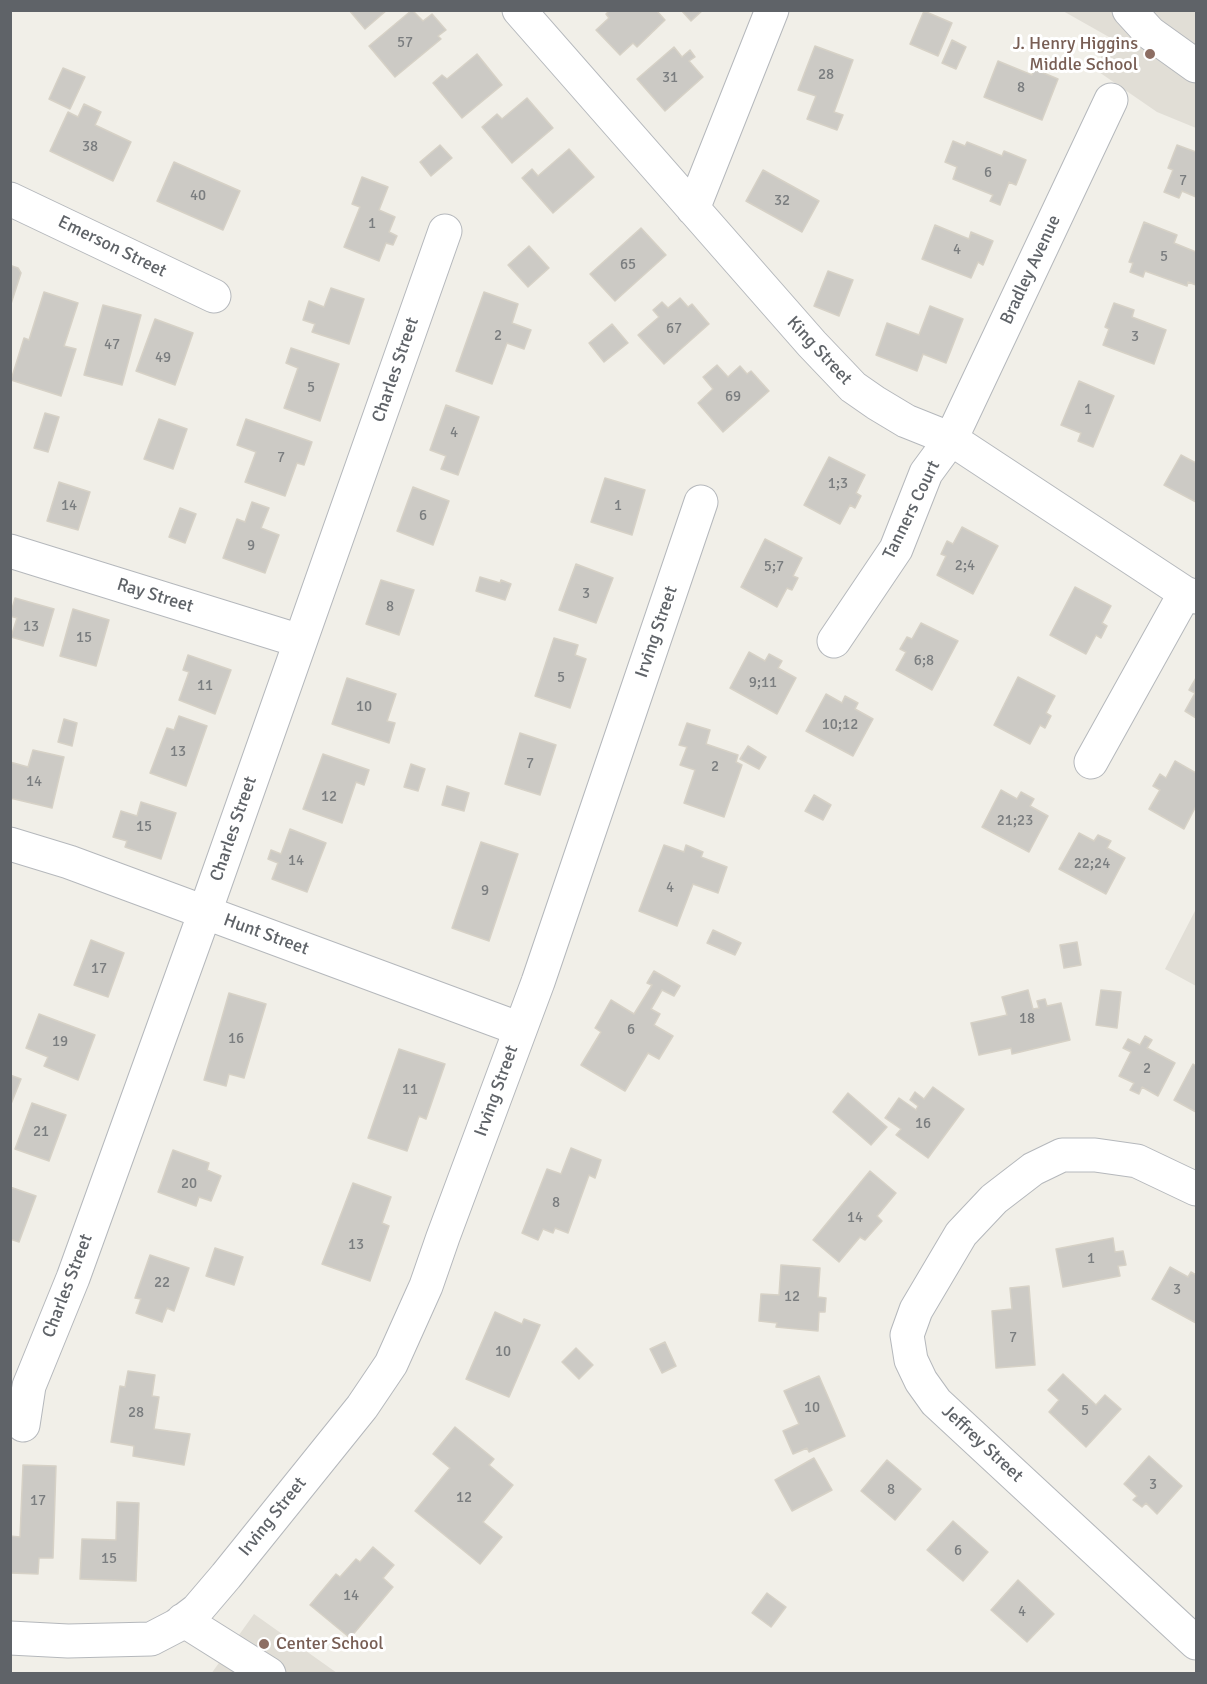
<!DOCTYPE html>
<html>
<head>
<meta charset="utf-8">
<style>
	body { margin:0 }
	#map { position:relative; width:1207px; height:1684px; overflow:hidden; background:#f1efe8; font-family:Signika,sans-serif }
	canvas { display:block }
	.frame { position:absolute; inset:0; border:12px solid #5f6368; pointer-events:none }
</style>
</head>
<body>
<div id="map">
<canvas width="1207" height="1684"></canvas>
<div class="frame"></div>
</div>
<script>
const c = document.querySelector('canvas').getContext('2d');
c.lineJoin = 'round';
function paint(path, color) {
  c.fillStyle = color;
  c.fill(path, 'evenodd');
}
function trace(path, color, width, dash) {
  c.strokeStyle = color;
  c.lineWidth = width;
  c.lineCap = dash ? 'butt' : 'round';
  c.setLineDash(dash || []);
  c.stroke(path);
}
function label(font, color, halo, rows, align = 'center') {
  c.font = font + ' Signika,sans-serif';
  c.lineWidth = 6;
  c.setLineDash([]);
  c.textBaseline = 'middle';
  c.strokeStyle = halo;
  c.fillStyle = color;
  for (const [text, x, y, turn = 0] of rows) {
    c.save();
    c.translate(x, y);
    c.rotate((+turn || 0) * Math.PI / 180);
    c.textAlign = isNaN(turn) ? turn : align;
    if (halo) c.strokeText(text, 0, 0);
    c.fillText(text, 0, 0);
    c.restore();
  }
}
const education = new Path2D(`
	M1063 11H1196V128L1157 112 1096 70 1109 37Z
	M1196 909V986L1165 969Z
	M254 1614 337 1673 211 1674Z`);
const building = new Path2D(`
	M349 10H387L365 29Z
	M412 10 423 21 432 14 446 30 438 36 441 39 395 77 369 46Z
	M610 10H656L665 20 637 47 633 43 620 55 596 30 609 18 606 14Z
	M681 10H703L691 21Z
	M924 11 952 23 938 56 910 44Z
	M952 40 966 47 956 69 942 63Z
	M815 46 853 60 834 112 843 115 837 130 807 119 816 96 798 90Z
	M674 47 682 57 690 50 695 57 689 61 703 77 665 111 637 79Z
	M477 54 502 85 462 118 433 83 442 75 447 79Z
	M998 61 1032 75 1034 69 1058 79 1042 120 984 97Z
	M63 68 85 77 70 109 49 99Z
	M527 98 553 128 512 163 482 127 497 114 502 119Z
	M84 104 101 112 95 125 131 142 113 181 50 151 68 112 78 117Z
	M953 141 965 146 967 142 1002 156 1004 151 1026 160 1016 185 1009 182 1000 205 990 201 993 195 953 179 957 167 945 162Z
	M440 145 452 158 431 176 420 162Z
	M1177 145 1196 152V197L1182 191 1179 198 1164 192 1173 170 1168 168Z
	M569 149 594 177 553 213 522 178 532 169 538 176Z
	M174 162 240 191 223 230 157 201Z
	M763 170 819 201 802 232 746 201Z
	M362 177 388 187 379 210 395 217 389 232 397 236 393 245 386 243 379 261 344 247 360 207 352 204Z
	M1144 222 1177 235 1174 243 1196 252V285L1188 282 1187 286 1145 271 1143 277 1130 272 1133 263 1129 262Z
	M935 225 969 239 971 232 993 241 983 265 978 262 971 278 922 259Z
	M641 228 666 255 615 301 590 274Z
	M529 246 549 268 528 287 508 265Z
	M12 266 18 268 21 273 10 307V267Z
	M828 271 853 280 839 316 814 306Z
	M331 288 364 299 349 344 312 332 315 324 303 320 309 301 324 307Z
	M44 292 78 303 64 346 76 349 61 396 11 380 24 338 29 340Z
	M484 292 518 304 512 323 531 330 524 349 507 343 492 384 456 371Z
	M680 298 688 307 692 304 709 324 664 364 638 335 659 317 653 310 662 302 668 308Z
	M1114 303 1134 310 1132 317 1166 330 1154 364 1103 345 1109 329 1105 327Z
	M103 305 141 315 122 385 84 375Z
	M930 306 963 319 946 363 923 354 917 371 876 355 887 323 919 335Z
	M155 319 193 333 175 385 136 371Z
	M612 324 628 343 604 362 589 343Z
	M291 348 339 364 320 421 284 408 298 368 286 363Z
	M717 365 728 377 740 366 747 374 751 371 769 391 723 432 698 403 713 389 703 377Z
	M1079 381 1114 396 1093 447 1078 441 1081 433 1061 425Z
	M446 405 479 417 458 475 441 469 446 456 430 450Z
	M45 413 59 417 48 452 34 448Z
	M159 419 187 429 173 469 144 459Z
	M246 419 312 442 304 465 297 463 285 496 245 482 256 452 237 445Z
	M1181 455 1196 463V502L1164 485Z
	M829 457 865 475 856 493 861 496 855 508 850 505 840 524 804 505Z
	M605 478 645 490 632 535 591 522Z
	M59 482 90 492 78 530 47 521Z
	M413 487 449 501 433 545 397 531Z
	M252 502 269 508 261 528 279 535 265 573 223 558 237 519 245 522Z
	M180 508 196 514 185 543 169 537Z
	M962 527 998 546 973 594 937 575 946 556 941 554 947 541 953 544Z
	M765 539 802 558 793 576 798 578 792 590 787 588 777 607 741 587Z
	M576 564 613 578 596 623 559 610Z
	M480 577 500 583 501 580 511 584 505 600 476 591Z
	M381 580 414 590 399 635 366 624Z
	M1075 587 1111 606 1102 623 1107 626 1101 638 1096 635 1086 654 1050 635Z
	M15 598 54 609 43 646 11 637 17 618 10 616Z
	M73 609 109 620 96 666 60 656Z
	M921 623 958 641 932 690 896 670 906 652 900 649 907 637 912 639Z
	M554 638 578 645 575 655 586 659 570 708 535 696Z
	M749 652 765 661 769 654 782 661 778 668 796 678 777 714 730 688Z
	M188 655 231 670 215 714 179 700 189 672 183 670Z
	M1018 677 1055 696 1046 713 1051 716 1045 728 1040 725 1030 744 994 725Z
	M347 678 396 694 387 721 395 723 389 743 332 724Z
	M1196 678V718L1185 711 1195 693 1189 690Z
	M826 694 842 703 845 696 858 703 855 709 873 719 853 756 806 731Z
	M179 716 207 726 186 786 150 773 167 728 174 730Z
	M64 719 77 723 72 746 58 742Z
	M687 723 710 730 706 744 738 755 736 762 742 765 724 817 684 803 695 770 680 765 687 747 679 745Z
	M520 733 556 745 540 795 505 784Z
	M748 746 766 757 759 769 740 759Z
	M33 750 64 757 52 808 10 798V762L28 767Z
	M323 754 369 770 364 785 356 782 342 823 303 809Z
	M1175 761 1196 773V806L1184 829 1149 809 1160 790 1153 786 1160 774 1166 778Z
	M411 764 425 769 418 791 404 787Z
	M447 786 469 793 464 811 442 805Z
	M1001 790 1017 799 1021 792 1034 799 1030 806 1048 816 1029 852 982 827Z
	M814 795 831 805 823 820 805 811Z
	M141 802 176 813 161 859 125 847 127 841 113 837 121 811 137 816Z
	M290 829 326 843 307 892 272 879 278 863 268 859 271 850 281 854Z
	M1079 833 1094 841 1098 835 1111 841 1107 848 1125 858 1106 894 1059 869Z
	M481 842 518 854 489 941 452 928Z
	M664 845 684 852 686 845 703 852 701 857 727 867 718 893 693 884 677 926 639 911Z
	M713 930 741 943 735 955 707 943Z
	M91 940 124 953 108 997 74 985Z
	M1077 942 1081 965 1064 968 1060 945Z
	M654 971 680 986 674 996 662 990 651 1009 660 1014 654 1025 673 1036 659 1059 648 1053 625 1091 581 1065 601 1032 595 1028 611 1000 634 1014 652 985 647 983Z
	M1028 990 1033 1009 1039 1008 1037 1001 1045 999 1047 1006 1061 1003 1070 1040 1012 1054 1011 1048 979 1055 971 1023 1007 1015 1002 997Z
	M1101 990 1121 992 1117 1028 1096 1025Z
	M229 993 266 1004 244 1078 229 1074 226 1086 204 1080Z
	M39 1014 95 1035 78 1080 44 1066 48 1057 26 1048Z
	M1145 1036 1152 1040 1147 1048 1175 1063 1158 1096 1142 1087 1139 1094 1130 1090 1134 1083 1119 1076 1131 1052 1123 1048 1128 1039 1140 1045Z
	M399 1049 445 1064 426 1119 419 1116 407 1151 368 1138Z
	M1193 1064 1196 1066V1112L1174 1100Z
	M10 1075 21 1079 11 1104H10Z
	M933 1087 964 1109 928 1158 896 1135 901 1129 885 1118 899 1098 916 1110 918 1106 910 1100 915 1092 924 1099Z
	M848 1093 887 1127 871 1145 833 1112Z
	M32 1103 66 1115 49 1161 15 1149Z
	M571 1148 601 1160 595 1178 589 1175 568 1233 555 1228 553 1233 543 1229 538 1240 522 1233 547 1169 561 1174Z
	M173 1150 209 1163 207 1170 221 1176 211 1201 199 1197 196 1206 158 1192Z
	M870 1171 896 1193 877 1216 882 1221 865 1240 860 1237 839 1262 813 1240Z
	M353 1183 391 1197 382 1223 389 1226 370 1281 322 1264Z
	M10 1187 36 1196 19 1242 10 1239Z
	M1113 1238 1115 1252 1123 1251 1126 1265 1118 1266 1120 1276 1063 1287 1056 1249Z
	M215 1248 243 1257 234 1285 206 1276Z
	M150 1255 189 1268 174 1311 167 1308 162 1322 136 1313 141 1299 135 1298Z
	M781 1265 820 1268 818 1297 826 1298 825 1312H819L818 1331 776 1327 777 1323 759 1321 761 1294 779 1295Z
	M1170 1267 1188 1277 1191 1272 1196 1275V1323L1152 1299Z
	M1029 1286 1035 1365 996 1368 992 1311 1012 1309 1010 1288Z
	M495 1312 522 1324 524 1319 540 1325 509 1397 466 1379Z
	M665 1342 676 1366 662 1373 650 1349Z
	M576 1348 593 1365 579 1379 562 1362Z
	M128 1371 155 1375 152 1396 159 1397 154 1429 190 1434 184 1465 133 1456 134 1446 111 1442 120 1386 125 1387Z
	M1063 1374 1096 1405 1105 1395 1121 1409 1086 1447 1049 1412 1059 1400 1048 1390Z
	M819 1376 845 1436 809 1452 807 1448 793 1454 783 1431 799 1424 784 1391Z
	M455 1427 494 1459 489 1465 513 1485 483 1522 502 1537 480 1564 415 1511 450 1468 433 1454Z
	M1149 1456 1182 1486 1157 1514 1146 1503 1142 1507 1133 1500 1137 1496 1124 1484Z
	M814 1458 832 1490 792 1511 775 1480Z
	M887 1460 921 1489 895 1520 861 1491Z
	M23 1465 56 1466 53 1558H39L38 1574 10 1573V1536L20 1537Z
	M117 1502 139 1503 136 1581 80 1579 82 1539 116 1540Z
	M953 1521 988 1552 963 1581 927 1550Z
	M373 1547 394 1565 383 1578 393 1587 350 1638 310 1605 336 1574 340 1577 356 1559 360 1562Z
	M1018 1580 1054 1614 1027 1642 991 1610Z
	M767 1593 786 1607 771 1627 752 1613Z`);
const minor = new Path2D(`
	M519 10 812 344 853 387 876 403 906 421 951 439 1185 593 1196 597
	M1129 10 1150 33 1196 66
	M10 199 214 296
	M693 209 772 10
	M10 551 300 641
	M834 641 896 549 926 473 951 439 1111 100
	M1091 762 1185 593
	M10 844 69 862 520 1029
	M1196 1189 1137 1161 1095 1155H1062L1033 1169 994 1199 961 1234 916 1310 907 1335 911 1360 921 1381 936 1402 1196 1643
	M23 1425 29 1386 73 1278 205 912 445 231
	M183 1620 269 1674
	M10 1638 68 1641 151 1639 176 1626 197 1610 226 1576 362 1407 391 1364 426 1286 443 1237 538 982 701 502`);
const markers = [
	[1150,54,6,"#8d6e63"],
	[264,1644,6,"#8d6e63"]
];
const numberNames = [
	["57",405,43],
	["28",826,75],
	["31",670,78],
	["8",1021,88],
	["38",90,147],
	["6",988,173],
	["7",1183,181],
	["40",198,196],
	["32",782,201],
	["1",372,224],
	["4",957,250],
	["5",1164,257],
	["65",628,265],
	["67",674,329],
	["2",498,336],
	["3",1135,337],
	["47",112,345],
	["49",163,358],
	["5",311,388],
	["69",733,397],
	["1",1088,410],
	["4",454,433],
	["7",281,458],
	["1;3",838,484],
	["14",69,506],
	["1",618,506],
	["6",423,516],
	["9",251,546],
	["2;4",965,566],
	["5;7",774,567],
	["3",586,594],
	["8",390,607],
	["13",31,627],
	["15",84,638],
	["6;8",924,661],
	["5",561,678],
	["9;11",763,683],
	["11",205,686],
	["10",364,707],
	["10;12",840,725],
	["13",178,752],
	["7",530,764],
	["2",715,767],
	["14",34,782],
	["12",329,797],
	["21;23",1015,821],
	["15",144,827],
	["14",296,861],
	["22;24",1092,864],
	["4",670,888],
	["9",485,891],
	["17",99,969],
	["18",1027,1019],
	["6",631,1030],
	["16",236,1039],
	["19",60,1042],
	["2",1147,1069],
	["11",410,1090],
	["16",923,1124],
	["21",41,1132],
	["20",189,1184],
	["8",556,1203],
	["14",855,1218],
	["13",356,1245],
	["1",1091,1259],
	["22",162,1283],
	["3",1177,1290],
	["12",792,1297],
	["7",1013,1338],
	["10",503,1352],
	["10",812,1408],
	["5",1085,1411],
	["28",136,1413],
	["3",1153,1485],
	["8",891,1490],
	["12",464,1498],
	["17",38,1501],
	["6",958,1551],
	["15",109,1559],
	["14",351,1596],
	["4",1022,1612]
];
const educationNames = [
	["J. Henry Higgins",1138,44],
	["Middle School",1138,65],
	["Center School",276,1644,"left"]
];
const streetNames = [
	["Emerson Street",112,247,26],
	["Bradley Avenue",1031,270,-65],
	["King Street",819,351,47],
	["Charles Street",396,370,-71],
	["Tanners Court",912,510,-64],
	["Ray Street",155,596,17],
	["Irving Street",657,632,-71],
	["Charles Street",234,829,-71],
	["Hunt Street",266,935,20],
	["Irving Street",497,1091,-70],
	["Charles Street",68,1286,-69],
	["Jeffrey Street",982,1444,43],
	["Irving Street",273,1517,-51]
];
paint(education, '#e1ded6');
paint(building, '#cccac5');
trace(building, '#d6d1c6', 1.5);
trace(minor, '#b5b8bc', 35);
trace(minor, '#fff', 33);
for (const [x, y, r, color] of markers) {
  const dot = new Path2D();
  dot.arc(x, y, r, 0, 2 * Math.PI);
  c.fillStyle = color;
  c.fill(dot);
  trace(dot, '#fff', 2);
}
label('15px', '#7a7d7f', null, numberNames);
label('18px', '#785e54', '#fff', educationNames, 'right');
label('18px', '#5f6368', '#fff', streetNames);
</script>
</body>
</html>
